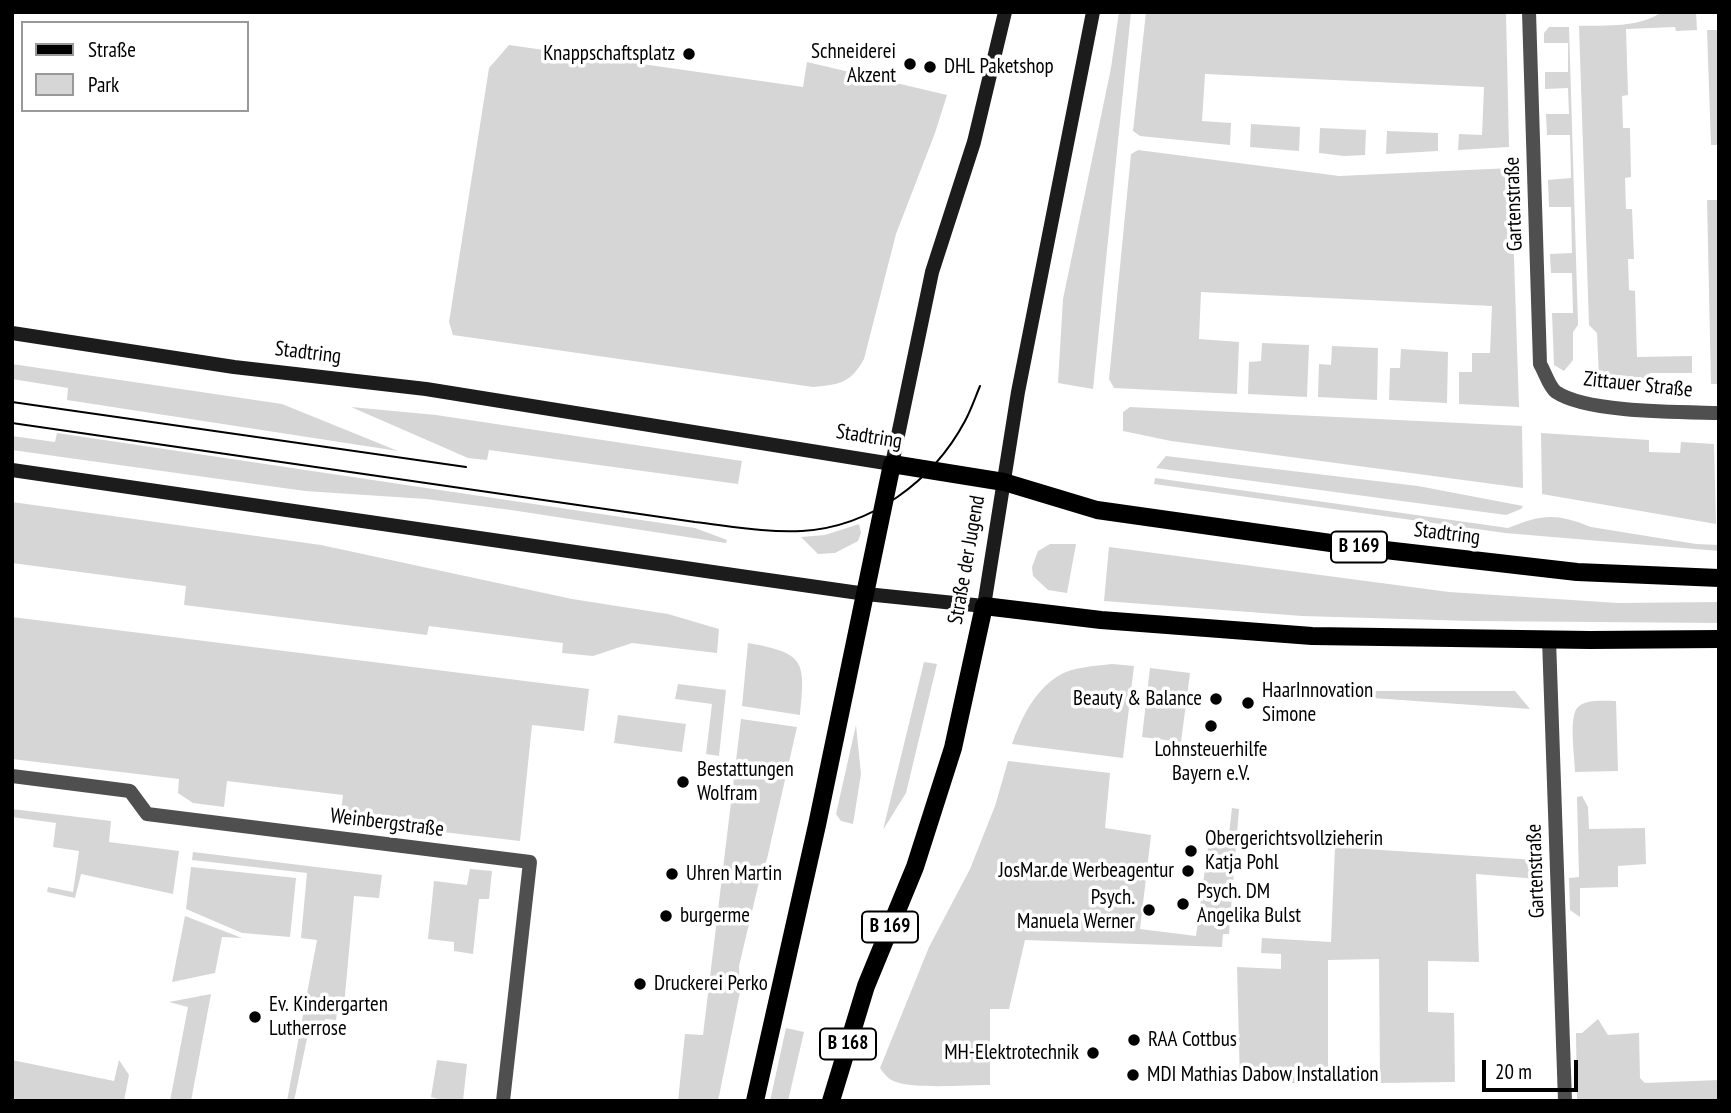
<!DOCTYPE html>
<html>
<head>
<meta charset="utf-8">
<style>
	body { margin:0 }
	#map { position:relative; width:1731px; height:1113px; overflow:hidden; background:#fff; font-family:"PT Sans Narrow",sans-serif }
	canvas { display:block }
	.frame { position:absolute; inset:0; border:14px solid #000; pointer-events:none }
	.legend { position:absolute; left:21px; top:21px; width:228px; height:91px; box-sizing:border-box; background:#fff; border:2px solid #999; margin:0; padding:9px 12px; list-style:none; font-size:21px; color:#000 }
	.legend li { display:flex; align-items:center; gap:14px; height:35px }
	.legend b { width:35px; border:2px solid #999 }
	.scale { position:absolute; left:1482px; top:1060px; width:96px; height:32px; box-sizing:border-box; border:4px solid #000; border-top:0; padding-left:9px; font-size:21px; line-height:24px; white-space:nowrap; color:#000; -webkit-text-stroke:5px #fff; paint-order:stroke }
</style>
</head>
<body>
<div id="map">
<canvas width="1731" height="1113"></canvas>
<div class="frame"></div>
<ul class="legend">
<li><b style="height:9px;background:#000"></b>Straße</li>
<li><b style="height:19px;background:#d6d6d6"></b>Park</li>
</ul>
<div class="scale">20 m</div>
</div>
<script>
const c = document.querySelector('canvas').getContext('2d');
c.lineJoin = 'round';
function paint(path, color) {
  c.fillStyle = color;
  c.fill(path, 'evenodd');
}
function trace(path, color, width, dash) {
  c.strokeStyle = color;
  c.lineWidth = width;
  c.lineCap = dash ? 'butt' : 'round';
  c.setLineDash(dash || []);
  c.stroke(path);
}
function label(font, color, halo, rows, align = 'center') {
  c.font = font + ' "PT Sans Narrow",sans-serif';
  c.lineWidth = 7;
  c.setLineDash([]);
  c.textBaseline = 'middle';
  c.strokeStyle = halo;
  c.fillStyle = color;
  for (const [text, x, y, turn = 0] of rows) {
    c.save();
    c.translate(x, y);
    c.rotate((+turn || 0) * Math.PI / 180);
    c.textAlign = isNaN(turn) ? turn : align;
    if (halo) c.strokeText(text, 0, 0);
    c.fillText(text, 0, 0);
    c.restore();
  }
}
const green = new Path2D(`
	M1119 12H1131L1093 389 1058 383 1063 299 1111 68Z
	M1146 12H1506L1509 147 1458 150 1459 134 1482 135 1484 87 1205 74 1202 121 1231 123 1230 145 1140 136 1133 131Z
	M1662 12H1696L1697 30 1676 31 1675 27 1626 29 1628 95 1622 96 1623 128H1630L1631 177 1625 178 1626 209H1632L1634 259H1628L1629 290 1635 291 1637 357 1692 356V373H1650V381L1599 378 1597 333 1589 325 1579 26C1607 25 1638 28 1662 12Z
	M1549 27H1569L1578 325 1573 332V360L1564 371 1554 365 1552 313H1573L1572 273H1551L1550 254 1572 253 1571 207H1549L1548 180 1571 178 1570 135H1547L1546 114H1569L1568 88 1545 89V72H1568V43H1544V33Z
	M1707 30H1719V145H1711Z
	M509 45 803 87 807 62 947 95 935 133 896 234 864 359C850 384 840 384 813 387L453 335 449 322 489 68Z
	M1251 124 1300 127 1299 151 1250 147Z
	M1320 128 1366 130 1365 155 1344 156 1319 153Z
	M1387 131 1438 133V151L1386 154Z
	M1138 150 1339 176 1511 168 1519 407 1459 404V372H1472V353H1490L1492 306 1201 292 1199 339 1239 342 1237 394 1114 388 1109 379 1131 154Z
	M1707 200H1719V206L1717 207 1719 384H1711Z
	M1262 343 1309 345 1307 397 1248 394 1249 362 1261 361Z
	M1332 346 1378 348 1377 400 1318 397 1319 364 1331 365Z
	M1401 349 1448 352 1447 403 1389 400 1390 368H1400Z
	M12 364 282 404 398 451 67 400 68 388 12 379Z
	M351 407 436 415 742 461 738 484 489 450 487 460 468 458Z
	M1130 407 1522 426 1523 488 1171 441 1123 431V412Z
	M57 433 695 528 727 540 726 543 511 510 426 499 305 491 12 450V436L55 442Z
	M1541 433 1649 440V452L1680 453 1681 442 1714 444 1716 524 1542 494Z
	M1166 456 1418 486 1523 506 1521 509 1506 515 1156 468Z
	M1155 478 1508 528C1543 514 1556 513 1591 527L1696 544 1719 545V551L1505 533 1154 484Z
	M12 502 321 545 572 599 668 614 719 629 717 653 632 643 593 656 562 653 563 643 429 626 427 635 184 605 186 586 12 563Z
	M859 524 861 533 858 541 835 553 818 554 801 537 825 535Z
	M1050 544H1076L1067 593 1048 590 1033 576 1032 567 1038 551Z
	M1109 547 1449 592 1618 603 1719 602V623L1471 621 1302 616 1104 601Z
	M12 617 589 689 584 731 532 725 520 841 340 820 343 795 227 781 224 807 193 803 178 793 179 779 12 759Z
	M748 643C804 653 806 660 800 715L742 706Z
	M924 662 937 664 906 793 883 830Z
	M1112 664 1134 666 1123 758 1012 744C1021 719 1034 691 1058 676 1072 667 1095 666 1112 664Z
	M1150 668 1190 673 1181 742 1142 737Z
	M678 684 726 690 719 756 706 754 712 704 675 699Z
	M1297 687 1355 691H1515L1530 709 1301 693Z
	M1616 701 1618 771 1575 772C1575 758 1568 716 1578 707 1586 699 1605 701 1616 701Z
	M618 715 686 724 682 752 614 743Z
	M741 719 797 727 767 859 759 882 739 966 740 992 718 1101H678L685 1034 703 1035Z
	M856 725 861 774 853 824 841 821 836 814Z
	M1008 761 1110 773 1105 828 1151 835 1140 929 1196 936 1210 832 1229 834 1232 808 1239 809 1229 934H1223L1222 947 1025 940 1009 1009H990V1085C968 1085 914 1089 896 1082 889 1080 884 1074 880 1068L929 947 970 869 995 806Z
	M1582 796 1588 807 1589 829 1645 828 1646 864 1618 866V887L1580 888V917L1570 910 1569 878 1579 877 1577 797Z
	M12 809 111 821 109 842 179 851 173 894 81 874 75 898 47 892 48 887 73 892 79 851 53 847 56 823 12 817Z
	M1335 847 1536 860 1538 879 1476 874 1479 962 1428 961V1012L1454 1013 1455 1082 1380 1083 1379 959 1328 960V1083H1240L1237 967 1281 969V954L1261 953 1262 938 1331 942Z
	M193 852 382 875 379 898 354 896 344 1006H338L336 1020 325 1019 324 1031 309 1029 294 1101H287L317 940 301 938 307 873 192 860Z
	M191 867 296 878 290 937 242 933 186 909Z
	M470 869 492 871 489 899H479L473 954 454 951V942L428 939 434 881 467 885Z
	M185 916 242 938 222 937 215 973 172 982Z
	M211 994 191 1101H170L188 1007 169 1002Z
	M1598 1019 1608 1035 1639 1033 1640 1078 1645 1083 1719 1080V1101H1577L1576 1033H1582Z
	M786 1028 804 1032 788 1101H770Z
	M12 1060 114 1081 119 1060 129 1075 124 1101H25L12 1098Z
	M437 1060 467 1064 463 1101H445L431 1097Z`);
const street = new Path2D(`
	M1529 12 1540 364C1545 372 1549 387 1556 392 1587 413 1680 412 1719 413
	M1549 639 1565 1101
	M12 776 130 791 147 814 530 862 503 1101`);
const secondary = new Path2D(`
	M12 333 234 367 426 389 892 464 932 272 974 142 1005 12
	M12 470 747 577 866 594 984 606 1018 392 1093 12`);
const primary = new Path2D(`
	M755 1101 817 825 892 464 1004 482 1097 510 1359 547 1577 572 1719 578
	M831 1101 866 986 915 867 953 748 984 606 1101 620 1312 636 1590 640 1719 639`);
const tram = new Path2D(`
	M12 402 466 467
	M12 423 695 522C730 526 767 533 802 531 871 527 933 481 965 421 971 410 975 398 980 386`);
const markers = [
	[689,54,7,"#000"],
	[910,64,7,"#000"],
	[930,67,7,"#000"],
	[1216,699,7,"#000"],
	[1248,703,7,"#000"],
	[1211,726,7,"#000"],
	[683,782,7,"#000"],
	[1191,851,7,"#000"],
	[1188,871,7,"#000"],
	[672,874,7,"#000"],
	[1183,904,7,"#000"],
	[1149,910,7,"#000"],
	[666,916,7,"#000"],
	[640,984,7,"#000"],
	[255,1017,7,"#000"],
	[1134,1040,7,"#000"],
	[1093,1053,7,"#000"],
	[1133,1075,7,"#000"]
];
const shields = [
	[1359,547,56],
	[890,927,56],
	[848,1044,56]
];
const shieldNames = [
	["B 169",1359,547],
	["B 169",890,927],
	["B 168",848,1044]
];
const poiNames = [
	["Schneiderei",896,52,"right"],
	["Akzent",896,76,"right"],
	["Knappschaftsplatz",675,54,"right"],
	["DHL Paketshop",944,67],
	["HaarInnovation",1262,691],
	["Simone",1262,715],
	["Beauty & Balance",1202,699,"right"],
	["Lohnsteuerhilfe",1211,750,"center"],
	["Bayern e.V.",1211,774,"center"],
	["Bestattungen",697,770],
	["Wolfram",697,794],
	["Obergerichtsvollzieherin",1205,839],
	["Katja Pohl",1205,863],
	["JosMar.de Werbeagentur",1174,871,"right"],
	["Uhren Martin",686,874],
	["Psych. DM",1197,892],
	["Angelika Bulst",1197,916],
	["Psych.",1135,898,"right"],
	["Manuela Werner",1135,922,"right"],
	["burgerme",680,916],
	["Druckerei Perko",654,984],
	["Ev. Kindergarten",269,1005],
	["Lutherrose",269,1029],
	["RAA Cottbus",1148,1040],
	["MH-Elektrotechnik",1079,1053,"right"],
	["MDI Mathias Dabow Installation",1147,1075]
];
const streetNames = [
	["Gartenstraße",1514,204,-92],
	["Stadtring",308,353,7],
	["Zittauer Straße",1638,385,6],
	["Stadtring",869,437,9],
	["Stadtring",1447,534,7],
	["Straße der Jugend",967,560,-80],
	["Weinbergstraße",387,823,7],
	["Gartenstraße",1536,871,-92]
];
paint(green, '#d6d6d6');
trace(street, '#4f4f4f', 14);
trace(secondary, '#1c1c1c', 14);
trace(primary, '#000', 18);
trace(tram, '#000', 2);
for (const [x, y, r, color] of markers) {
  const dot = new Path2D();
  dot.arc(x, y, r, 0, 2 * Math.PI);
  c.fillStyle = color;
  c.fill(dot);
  trace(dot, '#fff', 2.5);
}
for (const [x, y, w] of shields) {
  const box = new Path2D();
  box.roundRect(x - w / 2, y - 15.5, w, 31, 5);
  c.fillStyle = '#fff';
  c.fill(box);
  trace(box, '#000', 2);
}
label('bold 19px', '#000', null, shieldNames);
label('21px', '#000', '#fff', poiNames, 'left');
label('21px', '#000', '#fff', streetNames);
</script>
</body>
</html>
